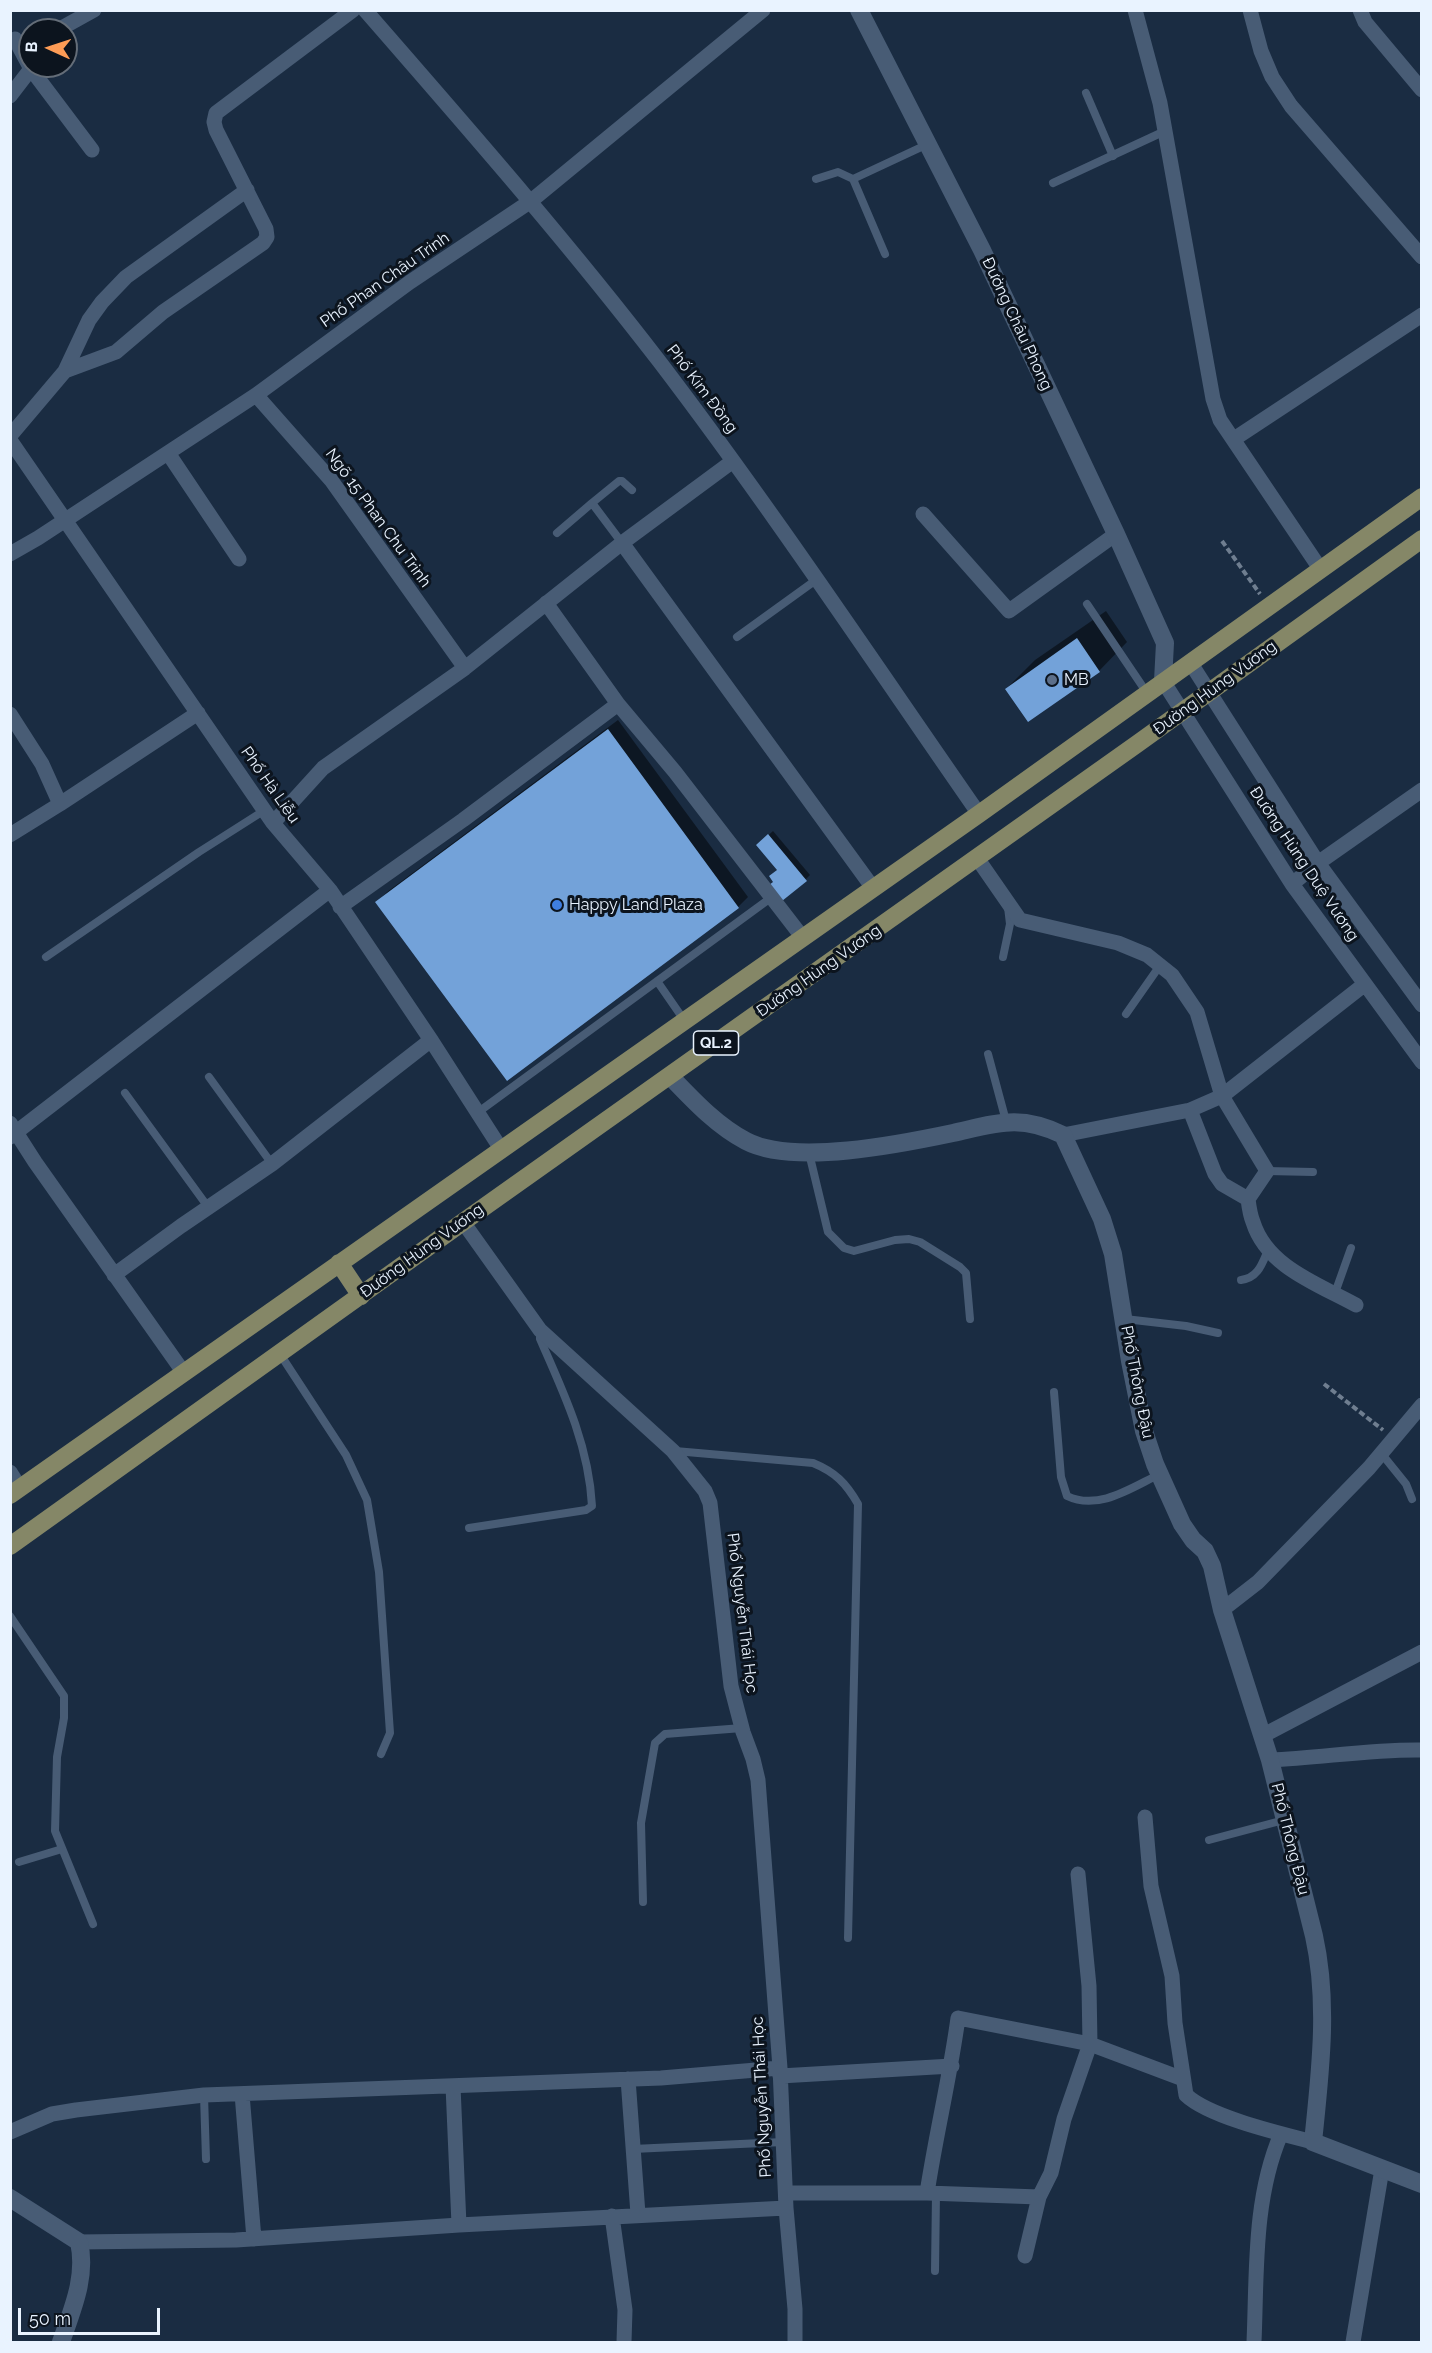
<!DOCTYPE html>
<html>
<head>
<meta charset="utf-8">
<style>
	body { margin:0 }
	#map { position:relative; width:1432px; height:2353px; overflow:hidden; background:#1a2c42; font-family:Raleway,sans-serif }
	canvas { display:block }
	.frame { position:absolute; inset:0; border:12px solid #e9f3ff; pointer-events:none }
	.north { position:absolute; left:18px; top:18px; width:60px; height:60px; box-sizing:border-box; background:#0c141e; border:2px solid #646d78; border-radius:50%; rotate:273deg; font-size:16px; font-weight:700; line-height:24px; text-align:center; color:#e9f3ff }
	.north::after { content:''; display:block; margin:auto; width:21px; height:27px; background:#fd9c56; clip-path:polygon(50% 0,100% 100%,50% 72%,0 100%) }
	.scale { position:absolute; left:18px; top:2308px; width:142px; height:27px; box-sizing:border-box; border:3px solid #e9f3ff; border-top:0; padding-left:8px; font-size:18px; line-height:21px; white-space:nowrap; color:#e9f3ff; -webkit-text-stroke:4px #0c141e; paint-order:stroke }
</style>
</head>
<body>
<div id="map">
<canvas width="1432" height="2353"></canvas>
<div class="frame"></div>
<div class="north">B</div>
<div class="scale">50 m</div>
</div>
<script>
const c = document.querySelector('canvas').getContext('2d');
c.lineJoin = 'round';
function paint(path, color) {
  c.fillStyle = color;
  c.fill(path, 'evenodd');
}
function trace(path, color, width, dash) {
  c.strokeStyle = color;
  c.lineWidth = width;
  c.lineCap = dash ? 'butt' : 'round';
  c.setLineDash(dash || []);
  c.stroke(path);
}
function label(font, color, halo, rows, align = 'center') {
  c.font = font + ' Raleway,sans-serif';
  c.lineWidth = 6;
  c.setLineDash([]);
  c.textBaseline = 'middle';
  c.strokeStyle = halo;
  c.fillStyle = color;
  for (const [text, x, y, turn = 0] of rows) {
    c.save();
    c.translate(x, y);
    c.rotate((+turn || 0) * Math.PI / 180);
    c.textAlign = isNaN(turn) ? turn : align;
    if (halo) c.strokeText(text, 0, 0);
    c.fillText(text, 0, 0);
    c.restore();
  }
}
const shadow = new Path2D(`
	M1106 611 1127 642 1099 671 1006 689 1035 660Z
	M618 720 748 897 738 907 507 1079 377 902 387 892Z
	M773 831 810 875 806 879 778 870 762 841Z`);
const building = new Path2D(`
	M1077 638 1100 672 1028 722 1005 689Z
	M608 729 739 908 507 1081 375 902Z
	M768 834 807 881 782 901 769 885 773 882 769 876 777 870 756 845Z`);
const path = new Path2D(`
	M1222 541 1260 594
	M1324 1384 1383 1430`);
const service = new Path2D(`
	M1086 93 1113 156
	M816 179 838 172 853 179 928 144
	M853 179 885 254
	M1053 183 1165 131
	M557 533 592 503
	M622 543 592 503 619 481H622L632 490
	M1087 604 1147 693
	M737 637 816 580
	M46 957 199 852 265 810
	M1003 957 1010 924 1008 907
	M657 981 684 1020
	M1126 1014 1161 964
	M988 1054 1006 1121
	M209 1077 272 1164
	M125 1093 208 1207
	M477 1113 772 897
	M809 1153 828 1232 844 1248 854 1251 895 1240 909 1239 920 1242 960 1267 966 1273 970 1319
	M1267 1171 1313 1172
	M1241 1280C1258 1278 1262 1264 1268 1250
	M1335 1293 1351 1248
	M1125 1319 1186 1326 1218 1333
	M280 1354 346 1455 367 1500 379 1572 390 1733 381 1754
	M1054 1392 1061 1477 1067 1496C1098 1511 1131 1488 1158 1475
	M675 1451 813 1463C835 1472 846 1483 858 1504L848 1938
	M1381 1453 1406 1484 1412 1499
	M469 1528 586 1510 592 1506C589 1446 564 1393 540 1339V1331
	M10 1616 64 1696V1718L57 1757 55 1831 93 1924
	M1209 1840 1284 1820
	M19 1862 62 1849
	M643 1902 641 1823 655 1743 665 1734 742 1728
	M204 2095 206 2159
	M633 2149 783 2142
	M935 2271 936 2193`);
const minor = new Path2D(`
	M365 10C465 125 566 240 659 361 771 508 874 663 979 814
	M1135 10 1160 103 1213 399 1220 420 1321 570
	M1250 10 1261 51 1272 77 1291 106 1422 257
	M1360 10 1365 22 1422 90
	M58 30 94 10
	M15 39 31 69 92 150
	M10 96 33 66
	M65 371 116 352 163 312 263 243 267 237 266 229 216 130 214 122 216 113 353 10
	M256 395 331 480 465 668
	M10 436 65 371 89 320 102 302 126 277 247 190
	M1234 439 1422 315
	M10 440 273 823 330 890 431 1040 501 1149
	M168 453 239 559
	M923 514 1009 611 1116 534
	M622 543 873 888
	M10 554 38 538 256 395 410 282 531 201 763 10
	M546 603 618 704 675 772 803 938
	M1190 662 1318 863 1422 1005
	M1163 681 1292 884 1422 1062
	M10 714 42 764 60 804 10 835
	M60 804 198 713
	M273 823 323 768 465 668 622 543 733 461
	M977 858 1020 920 1118 943 1147 955 1172 975 1197 1012 1222 1096 1267 1171 1248 1199C1249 1207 1250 1215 1253 1222 1267 1267 1318 1284 1356 1305
	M1292 884 1318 863 1422 790
	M340 907 463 820 618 704
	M1190 1110 1215 1174 1222 1184 1248 1199
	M10 1123 35 1162 184 1373
	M1063 1135 1190 1110 1222 1096 1365 984
	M10 1137 330 890
	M463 1222 540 1330 673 1451 705 1491 710 1503 731 1686 743 1732 753 1759 758 1780 780 2068 786 2208 795 2309V2342
	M114 1275 181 1226 272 1164 431 1040
	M10 1472 20 1488
	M1222 1610 1258 1582 1369 1468 1422 1405
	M1262 1736 1422 1652
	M1270 1760C1321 1758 1371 1749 1422 1750
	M1145 1817 1151 1886 1172 1976 1175 2023 1186 2095C1209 2117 1282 2134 1313 2142
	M780 2076 952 2066
	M628 2079 638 2214
	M453 2086 459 2225
	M242 2094 254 2239
	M10 2132 52 2114 76 2110 204 2095 661 2078 780 2068
	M786 2193H927L1039 2197
	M927 2193C936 2134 950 2077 958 2018L1090 2044 1183 2079
	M612 2216 625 2310 624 2342
	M79 2242 236 2240 459 2225 786 2208
	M1025 2256 1039 2197 1051 2173 1064 2119 1090 2044 1089 1986 1078 1874
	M1254 2342C1257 2274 1253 2199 1281 2134
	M1353 2342 1382 2169`);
const tertiary = new Path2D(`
	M859 10 982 250 1116 534 1165 643 1163 681
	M670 1076C693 1100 716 1125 746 1141 793 1166 901 1144 953 1133 998 1123 1020 1114 1063 1135L1102 1219 1113 1254 1130 1361 1144 1431 1155 1464 1182 1524 1193 1540 1205 1551 1212 1566 1222 1610 1270 1760 1314 1936C1329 2003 1320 2074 1313 2142L1422 2184
	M10 2198 79 2242C87 2277 72 2310 61 2342`);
const primary = new Path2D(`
	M339 1263 361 1296
	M10 1495 979 814 1422 497
	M10 1546 463 1222 1137 744 1422 539`);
const markers = [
	[1052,680,6,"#5c6f8a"],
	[557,905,6,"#3f7fe0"]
];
const shields = [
	[716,1043,45]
];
const shieldNames = [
	["QL.2",716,1043]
];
const streetNames = [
	["Phố Phan Châu Trinh",385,280,-35],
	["Đường Châu Phong",1017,324,65],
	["Phố Kim Đồng",702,389,53],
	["Ngõ 15 Phan Chu Trinh",378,518,54],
	["Đường Hùng Vương",1215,688,-36],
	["Phố Hà Liễu",270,785,55],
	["Đường Hùng Duệ Vương",1304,864,56],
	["Đường Hùng Vương",819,971,-35],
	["Đường Hùng Vương",422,1251,-36],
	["Phố Thông Đậu",1137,1382,79],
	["Phố Nguyễn Thái Học",742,1613,83],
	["Phố Thông Đậu",1290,1839,76],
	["Phố Nguyễn Thái Học",762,2097,-93]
];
const poiNames = [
	["MB",1064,680],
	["Happy Land Plaza",569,905]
];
paint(shadow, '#0007');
paint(building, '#73a2d9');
trace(path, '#6f7e90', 4, [6, 3]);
trace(service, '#485c75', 8);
trace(minor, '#485c75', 15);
trace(tertiary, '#485c75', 18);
trace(primary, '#858767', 18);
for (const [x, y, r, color] of markers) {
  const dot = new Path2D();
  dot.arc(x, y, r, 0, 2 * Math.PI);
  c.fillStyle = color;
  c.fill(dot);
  trace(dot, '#0c141e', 2);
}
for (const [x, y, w] of shields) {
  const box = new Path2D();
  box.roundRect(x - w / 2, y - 12, w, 24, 4.5);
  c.fillStyle = '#0c141e';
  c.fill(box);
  trace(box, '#e9f3ff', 1.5);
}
label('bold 15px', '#e9f3ff', null, shieldNames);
label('16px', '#e9f3ff', '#0c141e', streetNames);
label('16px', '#e9f3ff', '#0c141e', poiNames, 'left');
</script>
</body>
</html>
